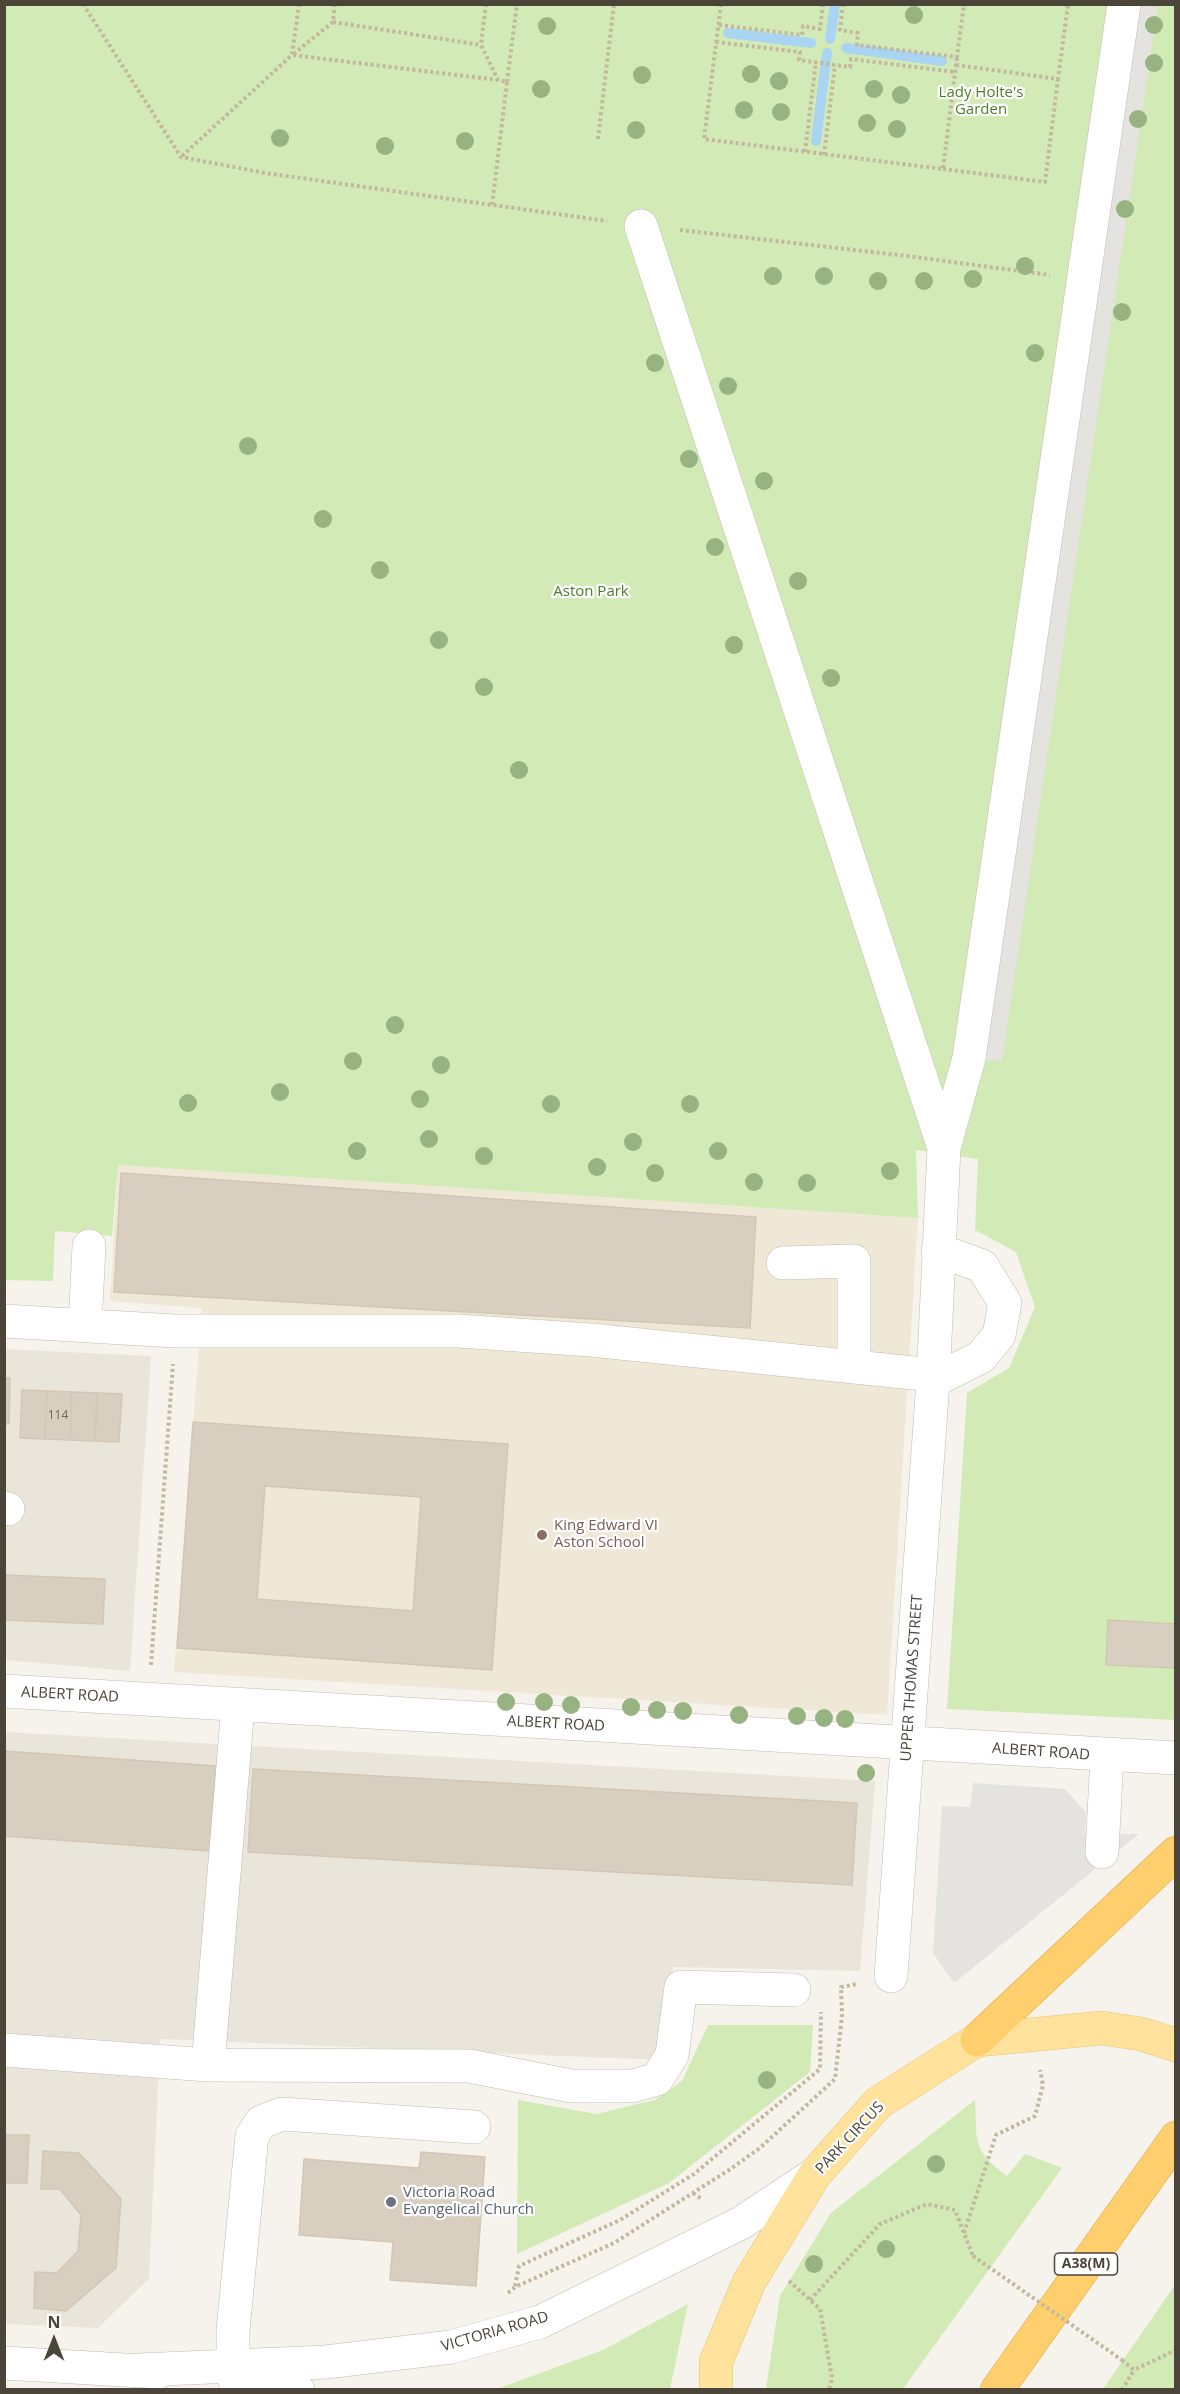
<!DOCTYPE html>
<html>
<head>
<meta charset="utf-8">
<style>
	body { margin:0 }
	#map { position:relative; width:1180px; height:2394px; overflow:hidden; background:#f6f3ec; font-family:"Open Sans",sans-serif }
	canvas { display:block }
	.frame { position:absolute; inset:0; border:6px solid #4b4439; pointer-events:none }
	.north { position:absolute; left:24px; top:2310px; width:60px; height:60px; -webkit-text-stroke:4px #fff; paint-order:stroke; rotate:0deg; font-size:16px; font-weight:700; line-height:24px; text-align:center; color:#4b4439 }
	.north::after { content:''; display:block; margin:auto; width:21px; height:27px; background:#4b4439; clip-path:polygon(50% 0,100% 100%,50% 72%,0 100%) }
</style>
</head>
<body>
<div id="map">
<canvas width="1180" height="2394"></canvas>
<div class="frame"></div>
<div class="north">N</div>
</div>
<script>
const c = document.querySelector('canvas').getContext('2d');
c.lineJoin = 'round';
function paint(path, color) {
  c.fillStyle = color;
  c.fill(path, 'evenodd');
}
function trace(path, color, width, dash) {
  c.strokeStyle = color;
  c.lineWidth = width;
  c.lineCap = dash ? 'butt' : 'round';
  c.setLineDash(dash || []);
  c.stroke(path);
}
function label(font, color, halo, rows, align = 'center') {
  c.font = font + ' "Open Sans",sans-serif';
  c.lineWidth = 4.5;
  c.setLineDash([]);
  c.textBaseline = 'middle';
  c.strokeStyle = halo;
  c.fillStyle = color;
  for (const [text, x, y, turn = 0] of rows) {
    c.save();
    c.translate(x, y);
    c.rotate((+turn || 0) * Math.PI / 180);
    c.textAlign = isNaN(turn) ? turn : align;
    if (halo) c.strokeText(text, 0, 0);
    c.fillText(text, 0, 0);
    c.restore();
  }
}
const residential = new Path2D(`
	M4 1349 151 1356 130 1671 5 1660Z
	M5 1732 875 1781 860 1971 673 1967 660 2060 160 2039 149 2279 98 2328 5 2324Z`);
const education = new Path2D(`
	M118 1165 918 1218 887 1715 174 1672 202 1308 110 1301Z`);
const green = new Path2D(`
	M4 5H1175V1720L947 1709 967 1393 1009 1368 1035 1307 1016 1252 975 1230 978 1159 916 1150 918 1218 118 1165 112 1236 55 1231 53 1281 5 1280Z
	M708 2025H813L810 2072 669 2183 517 2254 518 2100 596 2114 655 2100 682 2081Z
	M975 2100C977 2141 972 2150 1007 2176L1025 2154 1062 2168 903 2389H766L780 2296 831 2213Z
	M1175 2285V2389H1103Z
	M688 2304 670 2389H497L603 2350Z`);
const parking = new Path2D(`
	M1124 5H1158L1002 1061 969 1058Z
	M973 1783 1065 1789 1086 1812 1085 1833 1139 1834 954 1983 933 1953 942 1806 970 1807Z`);
const stream = new Path2D(`
	M728 33 811 43
	M830 39 835 4
	M846 48 942 61
	M816 141 827 53`);
const building = new Path2D(`
	M121 1173 756 1217 750 1328 114 1292Z
	M4 1378H10L9 1424H4Z
	M22 1390 47 1391 45 1439 20 1438Z
	M47 1391 72 1392 70 1440 45 1439Z
	M72 1392 97 1393 95 1441 70 1440Z
	M97 1393 122 1394 119 1442 95 1441Z
	M193 1422 508 1444 492 1670 177 1648ZM265 1486 421 1497 413 1611 257 1599Z
	M4 1575 105 1579 103 1624 4 1620Z
	M1108 1620 1176 1624V1668L1106 1665Z
	M4 1751 216 1766 210 1851 4 1836Z
	M253 1769 857 1803 852 1885 248 1852Z
	M4 2135H29L27 2183H4Z
	M43 2151 79 2153 121 2199 116 2268 66 2311 34 2308 35 2272 57 2273 78 2251 81 2215 60 2189H41Z
	M421 2152 485 2157 476 2286 390 2280 393 2242 299 2235 304 2159 419 2168Z`);
const path = new Path2D(`
	M83 4 181 157 265 173 607 221
	M335 4 333 22 292 55 498 80
	M486 4 481 45 498 80 507 82 492 206
	M721 4 704 139 943 169 957 57
	M843 4 840 30 858 33 857 45 957 57 964 4
	M333 22 481 45
	M719 25 802 35 803 26 820 29 823 4
	M716 42 800 52 799 60 850 67 851 59 955 72
	M956 65 1058 79 1068 4
	M507 82 517 4
	M598 139 614 4
	M805 152 816 62
	M824 155 835 65
	M182 156 292 55 299 4
	M943 169 1045 182 1058 79
	M680 230 907 256 1050 275
	M151 1665 173 1364
	M693 2193 702 2199
	M964 2233 996 2135 1035 2116 1043 2085 1040 2070
	M789 2281 820 2309 832 2378 829 2390
	M515 2286 519 2266 620 2220 694 2174 820 2069 821 2012
	M508 2293 515 2287 614 2243 729 2170 761 2147 835 2079 842 2016 841 1987 857 1984
	M810 2300 880 2224 927 2204 955 2210 973 2256
	M1122 2360 1134 2370 1176 2350
	M1122 2390 1134 2370`);
const minor = new Path2D(`
	M641 226 944 1148
	M783 1263 854 1261V1366
	M4 1321 175 1331H458L591 1340 933 1375
	M85 1326 89 1246
	M933 1381 981 1357 999 1335 1005 1303 982 1266 938 1250
	M4 1508 8 1509
	M4 1691 1175 1758
	M1102 1852 1107 1756
	M891 1976 933 1381 944 1148 969 1058 1124 4
	M4 2050 208 2065 469 2066 571 2086H633L657 2079 672 2055 681 1987 794 1990
	M208 2065 238 1706
	M4 2363 159 2372
	M233 2366V2330L252 2136 261 2122 282 2114 474 2127
	M139 2370 326 2362 451 2347 540 2322 741 2223 815 2174
	M235 2382 298 2390`);
const major = new Path2D(`
	M716 2390V2362L749 2282 815 2174 878 2103 977 2040 1102 2028 1141 2034 1176 2045`);
const highway = new Path2D(`
	M977 2040 1176 1853
	M997 2390 1176 2138`);
const pathBridge = new Path2D(`
	M973 2256 1122 2360`);
const trees = [
	[914,15],
	[1154,25],
	[547,26],
	[1154,63],
	[751,74],
	[642,75],
	[779,81],
	[541,89],
	[874,89],
	[901,95],
	[744,110],
	[781,112],
	[1138,119],
	[867,123],
	[897,129],
	[636,130],
	[280,138],
	[465,141],
	[385,146],
	[1125,209],
	[1025,266],
	[773,276],
	[824,276],
	[973,279],
	[878,281],
	[924,281],
	[1122,312],
	[1035,353],
	[655,363],
	[728,386],
	[248,446],
	[689,459],
	[764,481],
	[323,519],
	[715,547],
	[380,570],
	[798,581],
	[439,640],
	[734,645],
	[831,678],
	[484,687],
	[519,770],
	[395,1025],
	[353,1061],
	[441,1065],
	[280,1092],
	[420,1099],
	[188,1103],
	[551,1104],
	[690,1104],
	[429,1139],
	[633,1142],
	[357,1151],
	[718,1151],
	[484,1156],
	[597,1167],
	[890,1171],
	[655,1173],
	[754,1182],
	[807,1183],
	[506,1702],
	[544,1702],
	[571,1705],
	[631,1707],
	[657,1710],
	[683,1711],
	[739,1715],
	[797,1716],
	[824,1718],
	[845,1719],
	[866,1773],
	[767,2080],
	[936,2164],
	[886,2249],
	[814,2264]
];
const markers = [
	[542,1535,6,"#8d6e63"],
	[391,2202,6,"#6b7280"]
];
const numberNames = [
	["114",58,1416]
];
const shields = [
	[1086,2264,63]
];
const shieldNames = [
	["A38(M)",1086,2264]
];
const parkNames = [
	["Lady Holte's",981,93],
	["Garden",981,110],
	["Aston Park",591,592]
];
const educationNames = [
	["King Edward VI",554,1526],
	["Aston School",554,1543]
];
const streetNames = [
	["UPPER THOMAS STREET",912,1678,-86],
	["ALBERT ROAD",70,1695,3],
	["ALBERT ROAD",556,1724,3],
	["ALBERT ROAD",1041,1752,4],
	["PARK CIRCUS",850,2138,-47],
	["VICTORIA ROAD",495,2332,-16]
];
const worshipNames = [
	["Victoria Road",403,2193],
	["Evangelical Church",403,2210]
];
paint(residential, '#eae5da');
paint(education, '#efe8d6');
paint(green, '#d2eab5');
paint(parking, '#e5e3e0');
trace(stream, '#a9d4f2', 10);
paint(building, '#d8cfc1');
trace(building, '#d3c7b4', 1.5);
trace(minor, '#c2bbae', 34);
trace(major, '#e6c16a', 34);
trace(highway, '#e0a43c', 34);
trace(path, '#c4b79f', 4, [3, 3]);
trace(minor, '#fff', 33);
trace(major, '#ffe39c', 33);
trace(highway, '#ffcf6e', 33);
trace(pathBridge, '#c4b79f', 4, [3, 3]);
c.fillStyle = '#97b381';
for (const [x, y] of trees) {
  c.beginPath();
  c.arc(x, y, 9, 0, 2 * Math.PI);
  c.fill();
}
for (const [x, y, r, color] of markers) {
  const dot = new Path2D();
  dot.arc(x, y, r, 0, 2 * Math.PI);
  c.fillStyle = color;
  c.fill(dot);
  trace(dot, '#fff', 2);
}
label('12px', '#6e675b', null, numberNames);
for (const [x, y, w] of shields) {
  const box = new Path2D();
  box.roundRect(x - w / 2, y - 11, w, 22, 4.5);
  c.fillStyle = '#fff';
  c.fill(box);
  trace(box, '#4b4439', 1.5);
}
label('bold 14px', '#4b4439', null, shieldNames);
label('15px', '#4a7f2a', '#fff', parkNames);
label('15px', '#785e54', '#fff', educationNames, 'left');
label('15px', '#4b4439', '#fff', streetNames);
label('15px', '#5b616d', '#fff', worshipNames, 'left');
</script>
</body>
</html>
